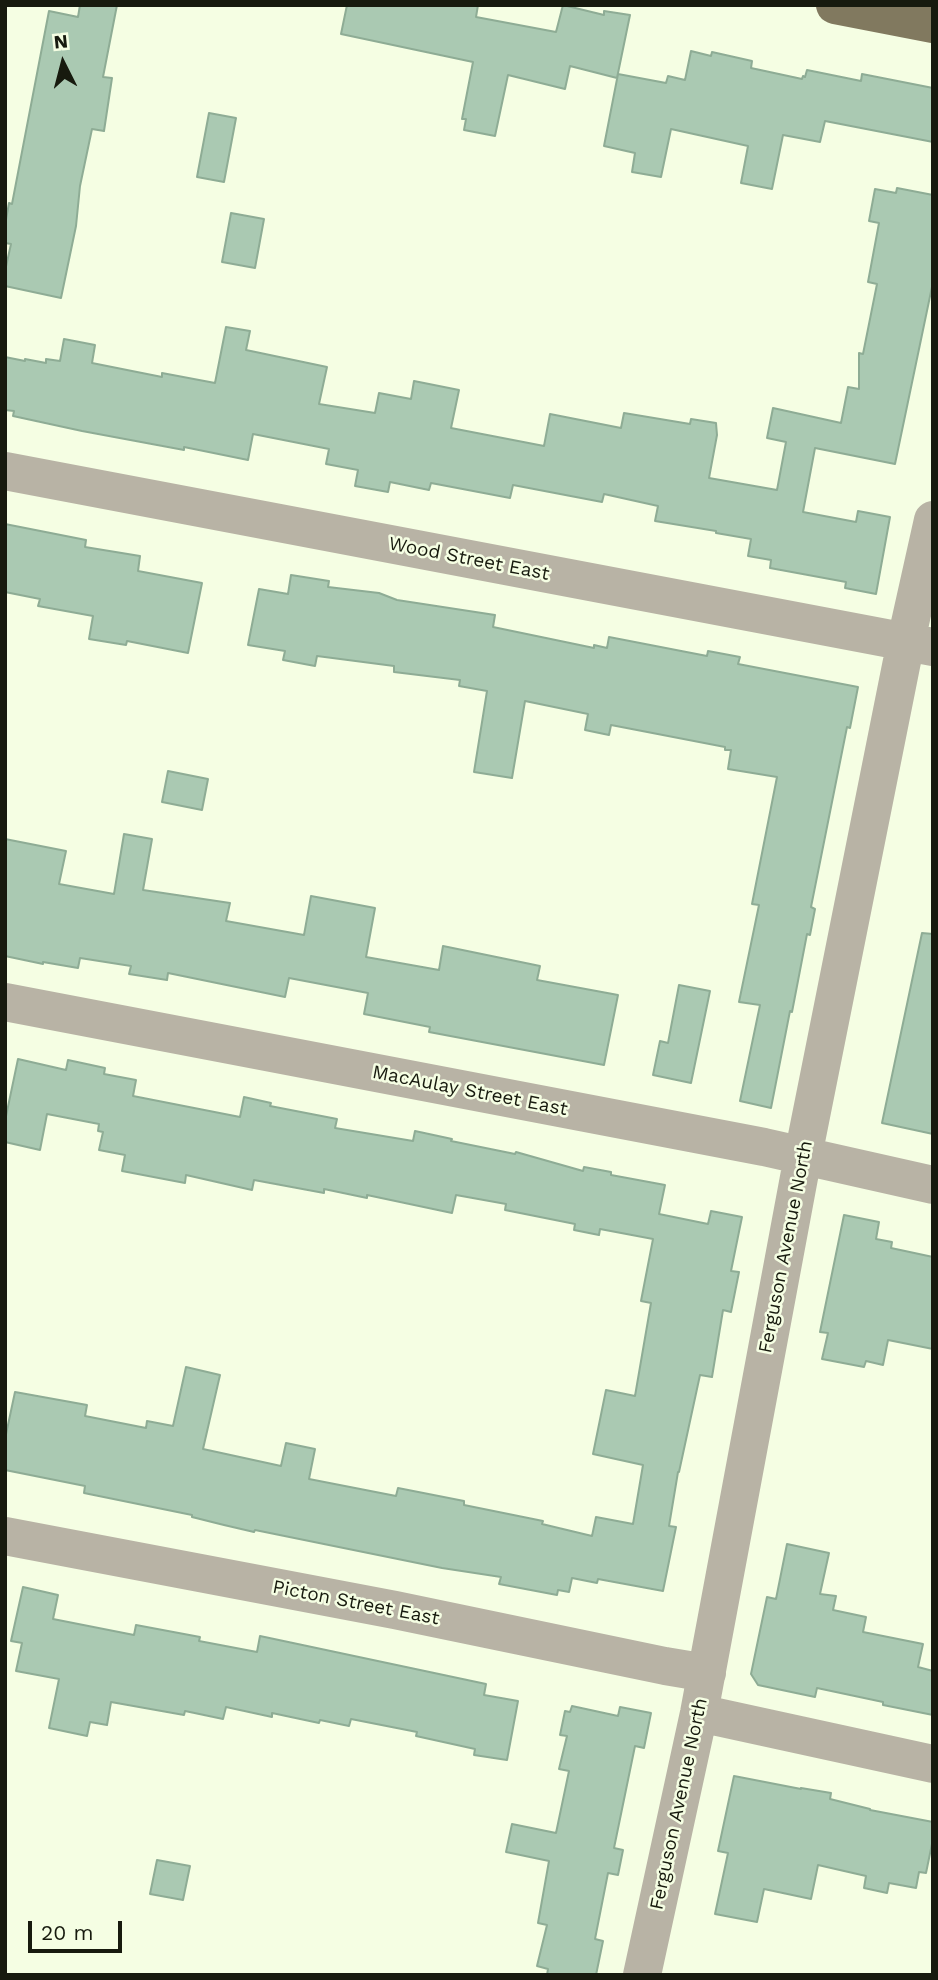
<!DOCTYPE html>
<html>
<head>
<meta charset="utf-8">
<style>
	body { margin:0 }
	#map { position:relative; width:938px; height:1980px; overflow:hidden; background:#f5fee3; font-family:"Work Sans",sans-serif }
	canvas { display:block }
	.frame { position:absolute; inset:0; border:7px solid #171a0e; pointer-events:none }
	.north { position:absolute; left:28px; top:28px; width:70px; height:70px; -webkit-text-stroke:5px #f5fee3; paint-order:stroke; rotate:354deg; font-size:19px; font-weight:700; line-height:28px; text-align:center; color:#171a0e }
	.north::after { content:''; display:block; margin:auto; width:24px; height:32px; background:#171a0e; clip-path:polygon(50% 0,100% 100%,50% 72%,0 100%) }
	.scale { position:absolute; left:28px; top:1921px; width:94px; height:32px; box-sizing:border-box; border:4px solid #171a0e; border-top:0; padding-left:9px; font-size:21px; line-height:24px; white-space:nowrap; color:#171a0e; -webkit-text-stroke:5px #f5fee3; paint-order:stroke }
</style>
</head>
<body>
<div id="map">
<canvas width="938" height="1980"></canvas>
<div class="frame"></div>
<div class="north">N</div>
<div class="scale">20 m</div>
</div>
<script>
const c = document.querySelector('canvas').getContext('2d');
c.lineJoin = 'round';
function paint(path, color) {
  c.fillStyle = color;
  c.fill(path, 'evenodd');
}
function trace(path, color, width, dash) {
  c.strokeStyle = color;
  c.lineWidth = width;
  c.lineCap = dash ? 'butt' : 'round';
  c.setLineDash(dash || []);
  c.stroke(path);
}
function label(font, color, halo, rows, align = 'center') {
  c.font = font + ' "Work Sans",sans-serif';
  c.lineWidth = 5;
  c.setLineDash([]);
  c.textBaseline = 'middle';
  c.strokeStyle = halo;
  c.fillStyle = color;
  for (const [text, x, y, turn = 0] of rows) {
    c.save();
    c.translate(x, y);
    c.rotate((+turn || 0) * Math.PI / 180);
    c.textAlign = isNaN(turn) ? turn : align;
    if (halo) c.strokeText(text, 0, 0);
    c.fillText(text, 0, 0);
    c.restore();
  }
}
const building = new Path2D(`
	M80 5H117L103 77 112 78 104 131 92 129 80 186 76 226 61 298 5 286V271L11 244 5 243V225L9 203 12 204 49 11 78 17Z
	M347 5H478L476 17 556 32 563 5 604 15V11L630 15 617 78 570 66 565 89 508 75 495 136 464 130 466 119H462L473 62 341 34Z
	M691 51 711 56 712 52 752 61 751 68 802 79 803 76 805 77 807 70 861 81 862 74 933 88V142L825 121 820 142 783 135 772 189 741 183 748 146 671 129 661 177 632 172 635 153 604 146 618 74 666 83 668 76 685 80Z
	M209 113 236 118 224 182 197 177Z
	M897 188 933 195V282L895 464 815 448 803 512 856 522 858 511 890 517 876 594 845 588 846 582 770 568 771 560 748 556 751 539 716 533V531L655 521 658 506 604 494 602 502 513 485 510 498 431 483 429 490 390 482 388 492 355 486 358 470 326 464 329 449 253 434 248 460 184 447V450L82 431 13 416 14 411 5 410V357L25 361V359L46 363V359L60 361 64 339 95 345 92 363 162 377V373L215 383 226 327 250 331 246 350 327 367 319 404 375 413 379 393 411 399 414 381 459 390 451 428 544 446 550 414 621 428 624 413 690 424 691 419 716 423 717 435 709 478 777 490 786 442 767 438 773 408 841 423 848 387 859 389V353L863 354 877 284 868 282 879 223 869 221 875 189 896 193Z
	M231 213 264 219 255 268 222 262Z
	M5 524 86 540 85 547 140 556 138 571 202 583 188 653 127 641 126 645 89 639 93 616 38 606 40 599 5 592Z
	M291 575 329 581 328 587 379 593 397 600 495 615 493 627 594 648V645L607 648 609 637 707 656 708 651 740 657 738 664 858 687 850 728 847 727 811 907 815 909 810 935 807 934 792 1012 790 1011 771 1108 740 1101 760 1005 739 1002 759 905 752 904 777 777 728 769 731 750H725V747L611 725 609 735 585 730 588 714 525 701 512 778 474 772 487 691 459 686 460 680 394 672V666L317 656 315 666 283 660 285 651 248 645 259 589 288 594Z
	M168 771 208 779 202 810 162 802Z
	M124 834 152 839 143 890 230 903 226 921 304 935 311 896 375 908 366 957 439 970 443 946 540 966 537 980 618 995 604 1065 429 1032 430 1027 364 1014 368 993 289 978 285 997 168 973 167 980 129 974 131 966 80 958 78 968 43 962V964L5 956V839L66 851 59 884 114 894Z
	M922 933 933 934V1134L882 1123Z
	M679 985 710 991 691 1083 653 1075 660 1041 668 1043Z
	M18 1059 66 1070 68 1060 105 1068 104 1074 136 1080 133 1096 240 1117 244 1097 271 1103 270 1106 337 1119 335 1128 413 1141 415 1131 452 1139 451 1141 515 1154 516 1152 583 1171 584 1167 611 1172V1175L665 1185 659 1214 708 1224 711 1211 742 1217 731 1271 739 1272 731 1312 723 1310 712 1377 700 1375 679 1472H678L669 1526 676 1527 663 1591 598 1579 597 1583 572 1578 569 1592 558 1590 557 1595 499 1584 501 1577 442 1568 255 1530 254 1532 224 1525 192 1517V1515L84 1493 85 1486 5 1470V1439L15 1392 87 1405 85 1416 146 1428 147 1421 173 1426 186 1367 220 1375 203 1449 281 1466 286 1443 315 1449 309 1479 396 1496 398 1488 464 1501V1505L543 1521 542 1524 592 1536 596 1517 633 1524 643 1465 593 1454 606 1390 635 1396 651 1303 641 1301 653 1239 600 1229 599 1235 574 1230 575 1224 505 1210 506 1204 456 1195 452 1213 367 1195V1198L324 1189V1193L254 1180 252 1190 186 1175 185 1183 122 1171 125 1155 99 1150 103 1132 98 1131 99 1124 47 1114 40 1150 5 1142V1121Z
	M844 1215 879 1222 876 1239 892 1242 891 1248 933 1257V1349L888 1340 883 1365 866 1361 864 1367 822 1359 828 1333 820 1332Z
	M787 1544 829 1553 820 1594 836 1596 833 1610 866 1617 863 1632 923 1644 918 1667 933 1671V1715L883 1705V1702L817 1688 815 1697 758 1685 751 1674 767 1597 776 1599Z
	M23 1587 58 1595 53 1619 134 1635 136 1625 200 1637 199 1641 257 1652 260 1636 486 1684 484 1695 518 1701 507 1760 474 1755 475 1749 416 1736 417 1732 351 1719 349 1726 320 1720 319 1723 272 1713V1717L226 1707 223 1719 185 1711 184 1715 111 1702 107 1725 90 1722 87 1736 49 1728 59 1679 16 1671 22 1643 11 1641Z
	M572 1706 618 1716 620 1707 651 1713 644 1748 635 1746 614 1848 623 1850 618 1875 608 1873 595 1939 603 1941 596 1975H547L548 1969 537 1966 547 1925 538 1923 549 1861 506 1852 512 1824 556 1833 569 1771 559 1769 567 1736 560 1735 565 1711 570 1712Z
	M734 1776 801 1789V1788L831 1793 830 1799 870 1809V1810L933 1822V1839L926 1873 919 1872 916 1888 889 1883 887 1893 864 1888 866 1876 818 1865 811 1899 764 1889 757 1922 715 1914 728 1853 718 1851Z
	M157 1860 190 1866 183 1900 150 1894Z`);
const minor = new Path2D(`
	M5 471 933 647
	M5 1002 764 1147 933 1185
	M5 1536 395 1610 665 1666 707 1673
	M699 1713 933 1764
	M642 1975 699 1713 803 1156 906 641 933 520`);
const major = new Path2D(`
	M835 5 933 24`);
const streetNames = [
	["Wood Street East",469,559,11],
	["MacAulay Street East",470,1091,11],
	["Ferguson Avenue North",786,1247,-79],
	["Picton Street East",356,1603,11],
	["Ferguson Avenue North",679,1804,-78]
];
paint(building, '#aac9b2');
trace(building, '#8eac95', 2);
trace(minor, '#b8b3a5', 38);
trace(major, '#81795f', 38);
label('19px', '#171a0e', '#f5fee3', streetNames);
</script>
</body>
</html>
